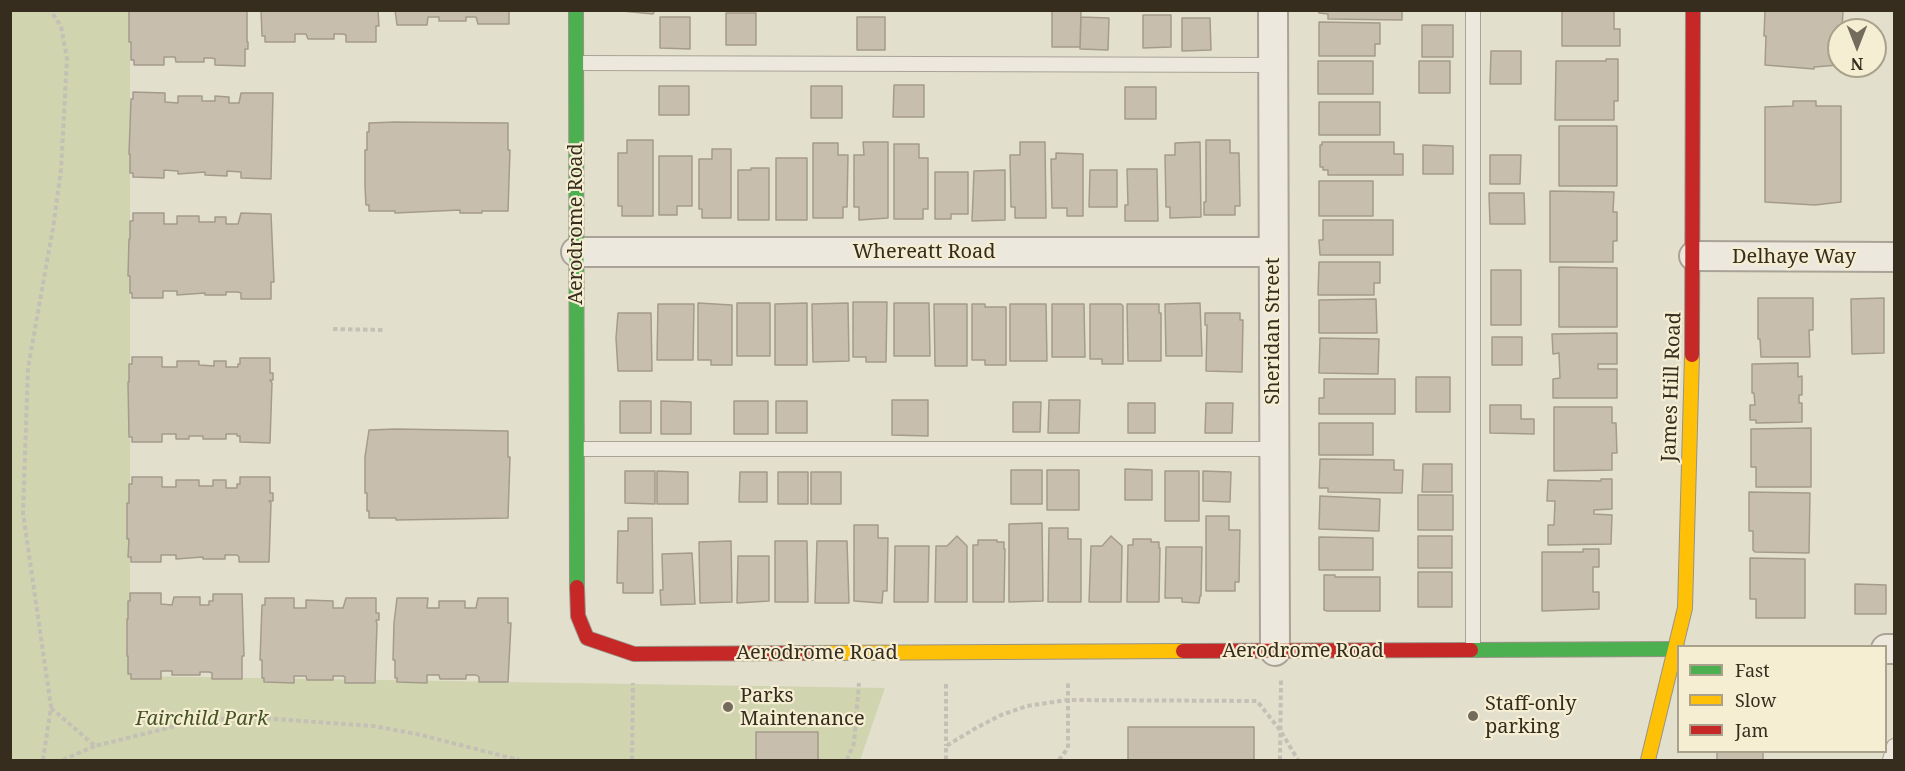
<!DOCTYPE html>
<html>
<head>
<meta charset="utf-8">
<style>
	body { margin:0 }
	#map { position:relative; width:1905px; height:771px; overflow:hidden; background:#e3dfcd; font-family:"Noto Serif",serif }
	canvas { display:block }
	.frame { position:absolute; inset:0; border:12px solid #372d1e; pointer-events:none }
	.legend { position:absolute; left:1677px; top:645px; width:210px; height:108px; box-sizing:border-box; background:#f5eed3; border:2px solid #a9a18b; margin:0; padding:8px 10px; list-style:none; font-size:18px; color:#372d1e }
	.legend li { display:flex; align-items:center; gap:12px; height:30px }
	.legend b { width:30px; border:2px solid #a9a18b }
	.north { position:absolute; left:1827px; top:18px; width:60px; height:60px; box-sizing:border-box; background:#f5eed3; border:2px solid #a9a18b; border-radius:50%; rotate:180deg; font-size:16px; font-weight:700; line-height:24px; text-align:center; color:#372d1e }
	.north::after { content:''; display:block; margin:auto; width:21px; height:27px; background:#736b5b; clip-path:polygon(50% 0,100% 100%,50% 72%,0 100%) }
</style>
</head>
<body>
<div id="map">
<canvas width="1905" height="771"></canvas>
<div class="frame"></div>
<ul class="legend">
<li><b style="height:8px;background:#4caf50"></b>Fast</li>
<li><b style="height:8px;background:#ffc107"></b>Slow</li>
<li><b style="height:8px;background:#c62828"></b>Jam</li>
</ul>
<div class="north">N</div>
</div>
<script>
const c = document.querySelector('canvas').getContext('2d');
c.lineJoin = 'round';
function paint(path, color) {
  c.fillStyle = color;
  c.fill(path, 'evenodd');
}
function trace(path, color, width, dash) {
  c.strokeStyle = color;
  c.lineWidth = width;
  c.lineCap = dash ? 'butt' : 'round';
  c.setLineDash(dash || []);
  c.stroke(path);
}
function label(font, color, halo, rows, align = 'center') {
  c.font = font + ' "Noto Serif",serif';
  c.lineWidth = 4.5;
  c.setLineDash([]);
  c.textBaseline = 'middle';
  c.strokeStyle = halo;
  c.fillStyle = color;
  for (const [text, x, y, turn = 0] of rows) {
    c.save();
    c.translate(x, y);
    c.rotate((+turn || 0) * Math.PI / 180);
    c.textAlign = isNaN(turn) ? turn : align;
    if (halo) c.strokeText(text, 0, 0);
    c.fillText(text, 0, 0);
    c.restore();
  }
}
const green = new Path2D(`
	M10 11H130V676L885 688 860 760H11Z`);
const building = new Path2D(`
	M129 10H247V42H248V49H245V66L215 65V59L212 58H204V62H176L175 57H164V65H134V60H131V42H129Z
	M261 10H378L379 26H376V42H346V35L343 34H334V39H308L306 34H295V42H265V36H262Z
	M395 10H509V24H478L476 17H466V21H439V17H428L427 25H397Z
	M655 10 653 14 622 11V10Z
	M1052 10H1081L1080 47H1052Z
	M1319 10H1402V20L1328 19V14L1319 13Z
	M1562 10H1614V29H1620V46H1562Z
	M1765 10H1843L1842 30H1839V65L1814 67V69L1765 65 1766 36H1764Z
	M726 13H756V45H726Z
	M1143 15H1171V47L1143 48Z
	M660 17H690V49L660 48Z
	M857 17H885V50H857Z
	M1081 17 1109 18 1108 50 1080 49Z
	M1182 18H1210L1211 50 1182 51Z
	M1319 22 1380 23V44H1375V56H1319Z
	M1422 25H1453V57H1422Z
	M1491 51H1521V84H1490Z
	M1606 59H1618V101H1614V120H1555L1556 61H1606Z
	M1318 61H1373V94H1318Z
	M1419 61H1450V93H1419Z
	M894 85H924V117H893Z
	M659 86H689V115H659Z
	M811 86H842V118H811Z
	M1125 87H1156V119H1125Z
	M133 92 165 93V102L178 103V96H202V101H215V96L229 97V103H239L241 93H273L271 179 241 178V172L227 171V176L205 175V172L178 174V171L164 170V178L133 177V173H130V154H129L131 99H133Z
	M1793 101H1816V106H1841V202L1815 205 1765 202V107L1793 106Z
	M1319 102H1380V135H1319Z
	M395 122 508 123V150H510L508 211H482V213H460V210L395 213V211H369V205H366L365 187V150H367V132H369V123Z
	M1559 126H1617V186H1559Z
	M627 140H653V216H622V206H618V153H627Z
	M1206 140H1230V153H1239L1240 206H1235V215H1204V202H1206Z
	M863 142H888V218L859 220V207H854V155H864Z
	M1020 142H1045L1046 218H1015V207H1011L1010 155H1020Z
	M1200 142 1201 217 1170 218V207H1166L1165 155H1175V143Z
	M1322 142H1394V154H1403V175H1328V170H1323V167H1320V145H1322Z
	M813 143H838V155H848L847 207H843V218H813Z
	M894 144H919V158H928V209H923V219H894Z
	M1423 145 1453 146V174H1423Z
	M712 149H731V218H702V209H699V159H712Z
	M1056 153 1083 154V216H1067V208H1052L1051 159H1056Z
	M1490 155H1521L1520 184H1490Z
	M659 156H692V206H677V215H659Z
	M776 158H807V220H776Z
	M751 168H769V220H738V170H751Z
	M1127 169H1157L1158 221H1125V205H1128Z
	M1005 170V220L972 221 974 171Z
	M1090 170H1117V207H1089Z
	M935 172H968V214H951V219H935Z
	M1319 181H1373V216H1319Z
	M1550 191 1614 192 1613 212H1617V241H1613V262H1550Z
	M1489 193H1524L1525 224H1490Z
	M133 213H164V224H177V216H199V222H215V217H226V224H238L241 213 271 214 274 282H271V299H241V293L238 292H226V295H205V293L177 295V291H163V298H132V293H130V276H128L129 239H130V221H133Z
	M1323 220H1393V255H1320L1319 240H1323Z
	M1319 262H1380V283H1374V295H1318Z
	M1559 267 1617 268V327H1559Z
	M1491 270H1521V325H1491Z
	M1758 298H1813V330H1809L1810 357H1761L1760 339H1758Z
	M1884 298V353L1852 354 1851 299Z
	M1376 299 1377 333H1319V300Z
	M853 302H887L886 362H866V357H853Z
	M698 303 732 305V365H711V360H698Z
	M737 303H770V356H737Z
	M807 303V365H775V304Z
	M848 303 849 361 813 362 812 304Z
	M894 303H929L930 356H894Z
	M1200 303 1202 356H1166L1165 304Z
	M658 304H694L693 360H657Z
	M934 304H967V366H935Z
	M972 304H985V307H1006V365H985V360H972Z
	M1010 304H1046L1047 361H1010Z
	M1052 304H1084L1085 357H1052Z
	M1090 304H1121L1123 306V364H1102V359H1090Z
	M1127 304H1159V313H1161V361H1128Z
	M618 313H651L652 371H618L616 338Z
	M1205 313H1240V320H1243L1242 372 1206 371 1207 325H1205Z
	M1617 333V364H1598V369H1617V398H1553V379L1560 378 1559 353 1553 354 1552 334Z
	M1492 337H1522V365H1492Z
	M1320 338 1379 339 1378 374 1319 373Z
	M132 357H162V367H177V361H199V365L214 366V361H226V367H238V364H240V358H270V373H273V380H270L272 383 270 443 240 442V436H237V434H226V439H203V436H189V439H176V434H162V442H132V437H129L128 382H129V364H132Z
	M1798 363V377L1802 376V395H1799V403H1802V422L1756 423V420H1750V405H1755L1754 393H1752V364Z
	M1416 377H1450V412H1416Z
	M1324 379H1395V414H1319V398H1324Z
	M892 400H928V436L892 435Z
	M1049 400H1080L1079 433H1048Z
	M620 401H651V433H620Z
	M661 401 691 402V434H661Z
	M734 401H768V434H734Z
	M776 401H807V433H776Z
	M1013 402H1041L1040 432H1013Z
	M1128 403H1155V433H1128Z
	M1206 403H1233L1232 433H1205Z
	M1490 405H1521V419H1534V434L1490 433Z
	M1554 407H1612V423H1616L1617 453H1612V470L1554 471Z
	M1319 423H1373V455H1319Z
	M1811 428V487H1756V467H1751V429Z
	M396 429 508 431V457H510L508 518 396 520V518H369V511H367V493H365V457L369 430Z
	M1320 459 1394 460V470H1403L1402 493 1328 492V488H1319Z
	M1423 464H1452V492H1422Z
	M1125 469 1152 470V500H1125Z
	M1011 470H1042V504H1011Z
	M1047 470H1079V510H1047Z
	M625 471H655V504L625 503Z
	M657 471 688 472V504H657Z
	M1165 471H1199V521H1165Z
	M1203 471 1231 472 1230 502 1203 501Z
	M740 472H767V502H739Z
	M778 472H808V504H778Z
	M811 472H841V504H811Z
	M132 477H162V487H176V480H199V486H213V480H226V488H237V484H240V477H270V493H273V501H269L271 503 269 562H239V557L237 555H225V559H203V557L176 559V555H161V562H131V557H128L129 539H127V503H129V484H132Z
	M1601 479H1612V509L1594 510V514L1612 515 1611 544 1548 545V525H1554L1555 501H1547L1548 480 1601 481Z
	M1749 492 1810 493 1809 553 1755 552 1753 550V531H1749Z
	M1418 495H1453V530H1418Z
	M1320 496 1380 499 1379 531 1319 529Z
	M1206 516H1229V530H1240L1239 582H1235V591H1206Z
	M628 518H652L653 593H623V583H617L618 531H628Z
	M1042 523 1043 601 1009 602V524Z
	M854 525H878V538H888L887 591H883L882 603 854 601Z
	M1049 528H1068V539H1081V602H1048Z
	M957 536 967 546V602H935L936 546H947Z
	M1111 536 1122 546 1121 602H1089L1091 546H1102Z
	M1418 536H1452V568H1418Z
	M1319 537 1373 538V570H1319Z
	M1133 539H1151V542H1159V548H1160L1159 602H1127L1128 545H1133Z
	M978 540H997V542H1004V549H1005L1004 602H973V545H978Z
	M731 541 732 602 700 603 699 542Z
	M775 541H807L808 602H775Z
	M817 541H847L849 603H815Z
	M895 546H929L928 602H894Z
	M1166 547H1202L1201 596H1200L1199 603 1182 602V598H1165Z
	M1583 549H1599V567H1593V592H1599V609L1542 611V552H1583Z
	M692 553 695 604 661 605 660 590H663L662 554Z
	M738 556H769V601L737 603Z
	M1750 558 1805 559V618H1756V599H1750Z
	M1418 572H1452V607H1418Z
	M1324 575H1335V577H1380V611H1327L1324 610Z
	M1855 584 1886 585V614H1855Z
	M130 593H161V604L172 605 174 597H200V605H209V601H213V594H242L244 656H242V679H212V673L209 672H200V675H172V671H161V679H131V674H128V656H127V619H128V601H130Z
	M265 598H294V608H306V600L333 601V608H343L346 598H376V613H379V620H376L377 624 375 683H345V677L343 676H333V680H307L306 676H294V683L264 682V678H262V660H260L262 605H265Z
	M397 598H428L427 608H439V601H465V608H476L478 598H508V623H511L508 682H479V677L476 675H466V679H440L439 675H427V683L397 682V678H395V660H393L394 623Z
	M1128 727H1254V760H1128Z
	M756 732H818V760H756Z
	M1717 752H1763V760H1717Z`);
const path = new Path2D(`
	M333 329 384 330
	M946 684V746
	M51 708 95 746 188 723 223 719 260 718 373 726 417 734 519 760
	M43 760 51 707 23 513 28 368 53 228 61 170 67 59 61 26 50 10
	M63 760 95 746
	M632 760 633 683
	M847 760 854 743 859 683
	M946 760V746L976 728 1001 715 1027 706 1067 700 1257 701 1280 730 1298 760
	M1059 760 1068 748V683
	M1280 760 1281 680`);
const lane = new Path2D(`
	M576 63 1273 65
	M577 449H1274
	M1473 650V10
	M1890 760 1894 746`);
const street = new Path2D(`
	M1273 10 1275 651
	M576 252H1273
	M1694 256 1894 257
	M1886 649H1894`);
const fast = new Path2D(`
	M576 10 577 587
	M1471 650 1678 649`);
const slow = new Path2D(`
	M816 653 1183 651
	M1648 760 1685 608 1692 355`);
const jam = new Path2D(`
	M1692 355 1693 10
	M577 587 578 616 587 638 634 654 816 653
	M1183 651 1471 650`);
const markers = [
	[728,707,6,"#736b5b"],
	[1473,716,6,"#736b5b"]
];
const streetNames = [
	["Aerodrome Road",576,224,-90],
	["Whereatt Road",924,252],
	["Delhaye Way",1794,257],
	["Sheridan Street",1273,331,-90],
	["James Hill Road",1672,387,-88],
	["Aerodrome Road",1303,651],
	["Aerodrome Road",817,653]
];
const poiNames = [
	["Parks",740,696],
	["Maintenance",740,719],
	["Staff-only",1485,704],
	["parking",1485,727]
];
const parkNames = [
	["Fairchild Park",202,719]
];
paint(green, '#d0d4af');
paint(building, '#c8beae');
trace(building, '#a49b8c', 1.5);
trace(lane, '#a8a396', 16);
trace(street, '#a8a396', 32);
trace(fast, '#989386', 16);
trace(slow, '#989386', 16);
trace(jam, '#989386', 16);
trace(path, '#c4c0b5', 4, [4.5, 3]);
trace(lane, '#ece8de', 14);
trace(street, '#ece8de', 28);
trace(fast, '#4caf50', 14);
trace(slow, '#ffc107', 14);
trace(jam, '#c62828', 14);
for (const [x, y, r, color] of markers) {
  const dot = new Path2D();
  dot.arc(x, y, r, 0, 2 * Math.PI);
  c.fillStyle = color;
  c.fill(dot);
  trace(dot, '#f5eed3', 2);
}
label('20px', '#372d1e', '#f5eed3', streetNames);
label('20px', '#372d1e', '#f5eed3', poiNames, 'left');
label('italic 20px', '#445325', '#f5eed3', parkNames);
</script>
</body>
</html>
